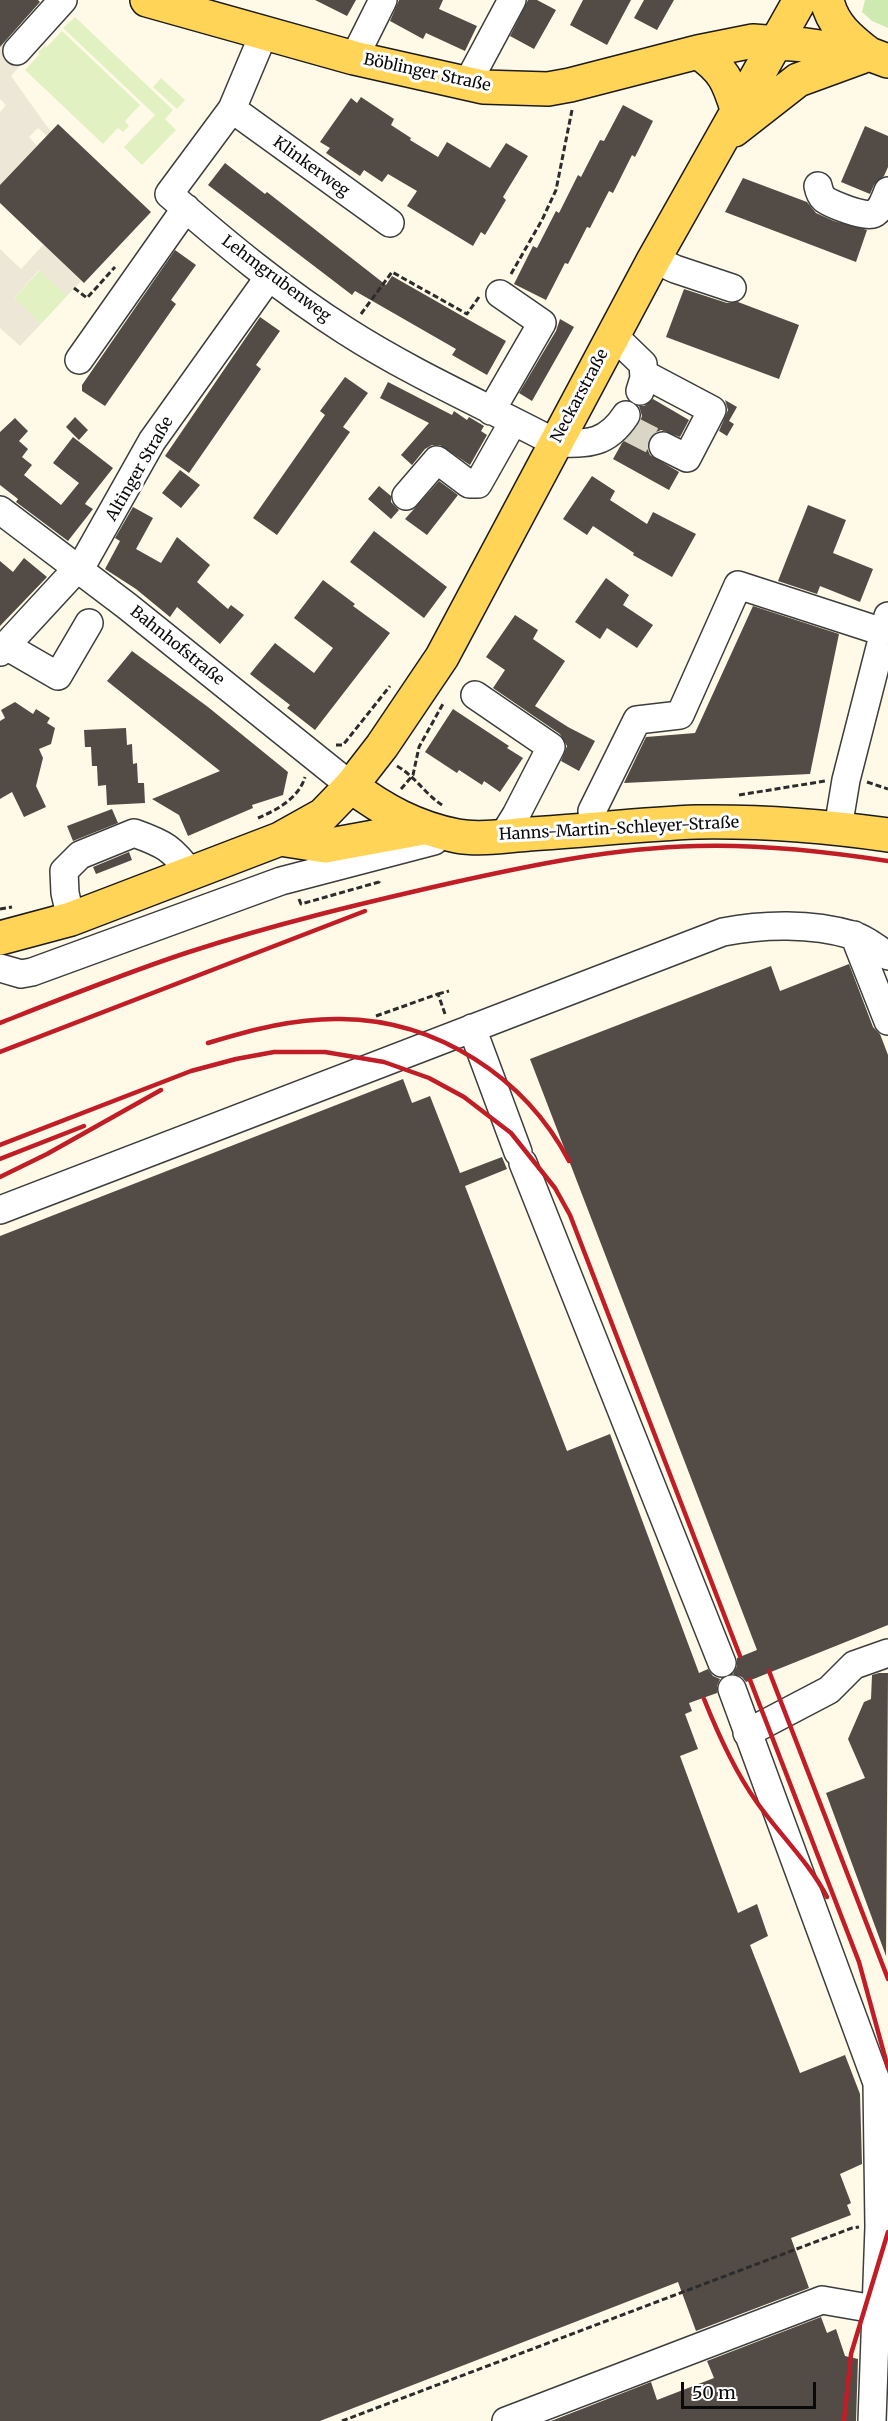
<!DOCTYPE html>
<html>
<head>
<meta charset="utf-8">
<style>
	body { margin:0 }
	#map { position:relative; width:888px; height:2421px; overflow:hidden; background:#fffae7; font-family:Merriweather,serif }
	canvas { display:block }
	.scale { position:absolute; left:681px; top:2382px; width:135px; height:27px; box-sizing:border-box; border:3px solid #0a0a0a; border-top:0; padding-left:8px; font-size:18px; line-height:21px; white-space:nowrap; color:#0a0a0a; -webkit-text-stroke:4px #fff; paint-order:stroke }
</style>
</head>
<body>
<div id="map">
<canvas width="888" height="2421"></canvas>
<div class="scale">50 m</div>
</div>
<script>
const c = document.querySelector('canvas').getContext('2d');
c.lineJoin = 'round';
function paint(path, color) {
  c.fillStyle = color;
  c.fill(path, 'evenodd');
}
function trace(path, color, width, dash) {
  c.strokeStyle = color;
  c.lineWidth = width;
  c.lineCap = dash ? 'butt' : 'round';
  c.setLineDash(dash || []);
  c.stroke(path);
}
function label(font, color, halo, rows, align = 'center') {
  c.font = font + ' Merriweather,serif';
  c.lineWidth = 6;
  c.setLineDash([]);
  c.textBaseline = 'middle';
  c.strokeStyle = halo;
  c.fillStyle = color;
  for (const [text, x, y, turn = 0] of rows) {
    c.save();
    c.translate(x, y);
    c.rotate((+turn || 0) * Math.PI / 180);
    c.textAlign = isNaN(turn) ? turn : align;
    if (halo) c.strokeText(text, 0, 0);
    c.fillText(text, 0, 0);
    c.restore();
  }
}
const green = new Path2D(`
	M865 0H888V28L872 21 862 12Z`);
const pitch = new Path2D(`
	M75 17 173 110 165 119 176 130 142 165 124 147 155 115 63 28Z
	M62 31 140 105 125 121 129 126 123 132 118 128 103 144 25 70 40 54 38 52 45 46 47 47Z
	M161 78 185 100 177 109 153 87Z
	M40 270 67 296 41 324 14 298Z`);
const plaza = new Path2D(`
	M6 41 26 59 11 76 51 132 47 136 38 128 29 137 37 146 0 185V112L6 105 0 99V47Z
	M44 244 81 281 67 296 39 270 14 298 41 324 20 346 0 328V249L21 269Z`);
const building = new Path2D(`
	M0 0H38L40 2 0 47Z
	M315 0H356L347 16Z
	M399 0H443L439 9 477 26 465 51 426 33 423 39 390 21Z
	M528 0H537L556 10 534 49 510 36Z
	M583 0H631L607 45 570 25Z
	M644 0H674L657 30 634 18Z
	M361 97 394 119 391 125 411 138 410 140 438 157 447 142 490 168 506 143 528 156 503 197 506 200 485 235 481 232 473 246 407 206 417 191 388 174 382 182 364 170 360 176 326 153 330 148 320 142 351 98 357 103Z
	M623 105 653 121 635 157 632 155 613 193 609 191 590 228 587 227 568 264 565 263 546 300 514 284 533 246 537 248 556 211 559 213 578 175 581 177 600 140 604 141Z
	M58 124 151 212 84 283 0 203V185Z
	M865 126 888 136V167L884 176 874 185 870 194 841 182Z
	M225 163 265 194 267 192 386 285 392 276 506 341 487 375 452 355 456 349 355 291 352 295 208 185Z
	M743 178 807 202 816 213 834 221 867 230 856 262 725 212Z
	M175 250 196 265 171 300 176 304 105 406 82 391V385Z
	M684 289 727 303 738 302 799 325 779 379 666 337Z
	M260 317 280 331 256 365 261 369 189 473 165 456Z
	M560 319 574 327 532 401 519 393 556 331Z
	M345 377 368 393 343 427 350 432 277 535 253 518 325 415 320 411Z
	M388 382 452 415 454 411 467 420 469 417 484 426 481 431 487 435 470 465 440 445H432L425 449 412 465 401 455 429 423 380 398Z
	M653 399 689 420 680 437 661 430 654 433 649 440 647 448 650 455 679 472 669 490 613 459 622 443 639 424 642 416 639 406H644Z
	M725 400 737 407 729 421 734 424 727 436 719 431 728 410Z
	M75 417 88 430 79 440 66 427Z
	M15 418 28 431 19 441 28 449 22 457 32 465 24 475 61 505 79 483 53 463 73 437 113 468 87 501 85 504 93 509 68 541 16 502 18 499 0 485V432Z
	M180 470 200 485 181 508 162 493Z
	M592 476 615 491 610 500 647 524 653 512 696 534 672 577 633 555 634 553 593 526 587 535 563 519Z
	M439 481 458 495 427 535 405 519Z
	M379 486 391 496V502L399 510 391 519 368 499Z
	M808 505 846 520 833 553 873 569 860 602 820 586 817 594 778 581Z
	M133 507 153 518 136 549 161 563 177 537 210 565 197 582 228 609 231 605 244 615 220 644 177 607 170 617 136 589 105 569 120 541 115 538Z
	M374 531 447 587 424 618 350 562Z
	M24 558 47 577 0 626V561L13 572Z
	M606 578 629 595 623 605 653 625 637 648 607 628 600 639 575 622Z
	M323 580 355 604 353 606 390 633 315 730 287 708 290 705 250 674 275 643 314 673 333 648 294 618Z
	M753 606 839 634 810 774 624 783 646 737 695 733Z
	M515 615 538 630 533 639 565 661 535 706 568 727 595 741 579 771 561 761 567 746 560 734 493 688 505 670 486 657Z
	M132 651 208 707 288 772 283 795 252 805 253 808 188 836 179 815 152 799 220 771 107 681Z
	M15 702 33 714 36 709 50 718 47 723 55 728 51 744 39 749 43 758 36 786 46 807 24 817 12 792 0 799V721L5 718 1 710Z
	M453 709 509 746 507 748 523 758 500 792 484 781 482 785 459 770 457 773 425 752Z
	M126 728 127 745 132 744 133 764 137 763 138 783H144L145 803 107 805 106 785 98 786 97 766H92L91 747H85L84 730Z
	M112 809 118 823 73 841 67 826Z
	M129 852 132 860 96 874 93 867Z
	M849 964 873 1027 880 1034 888 1055V1625L746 1682 742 1677 733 1674 737 1666V1658L757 1650 530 1059 771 966 780 991Z
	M403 1079 412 1103 430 1096 460 1173 502 1157 507 1169 465 1186 567 1451 610 1434 699 1673 708 1669 713 1676 720 1679 717 1686V1693L689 1703 692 1711 685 1714 698 1749 680 1756 738 1913 757 1904 768 1936 750 1945 800 2073 845 2055 860 2094 862 2164 840 2174 851 2203 847 2205 851 2215 791 2238 809 2288 696 2331 678 2282 320 2421H0V1236Z
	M879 1673H888L886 1956 826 1793 865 1778 848 1739 864 1702 871 1699 872 1675Z
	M821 2317 827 2333 836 2329 845 2356 858 2359 856 2421H551L651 2382 657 2400 714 2378 707 2361Z`);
const minorTunnel = new Path2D(`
	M628 428 663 446`);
const path = new Path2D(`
	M511 274 542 220 556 190 572 110
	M74 288 87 298 115 267
	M361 314 392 272 467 314 479 297
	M336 745H343L390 686
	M397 766C417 778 424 793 442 805
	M867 782 888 789
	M401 789 413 775 419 747 444 702
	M739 795 825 781
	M258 818C277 810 299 798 305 777
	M299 899 301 904 379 882 378 879
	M0 909 12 907
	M438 994 449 991
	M376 1016 438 994 445 1014
	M342 2421 852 2228 859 2227`);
const minor = new Path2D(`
	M264 33 232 109 169 194C225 243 283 291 346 331 413 374 486 406 556 443 589 444 607 444 626 415
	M17 51 63 0
	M354 58 383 0
	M467 84 512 0
	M232 109 390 223
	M818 186C819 191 820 195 824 199 831 204 865 218 873 214 881 211 885 198 888 191
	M654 259 675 269 732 288
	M613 335 643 364 644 378 640 391
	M79 360 186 208
	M644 374 712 410 687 458 663 446
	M491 411 542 323 500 294
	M406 496 437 460 469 484H478L513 422
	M0 510 127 606 351 786
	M6 646 58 676 89 623
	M0 652 85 560 152 441 269 277
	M475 695 551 747 516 815 503 836
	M592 811 637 720 680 715 738 585 883 632
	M838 828 846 780 888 616
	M71 919 65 893 64 871 80 855 134 833C165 844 172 848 192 875
	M854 935 888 1021
	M0 968 21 974 32 972 281 881 434 841
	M472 1028 518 1152
	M523 1163 722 1663
	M0 1210 723 932C764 924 811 923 852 935 864 938 878 949 888 956
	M732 1689 877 2083 879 2227 872 2421
	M747 1733 829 1690 854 1665 888 1653
	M506 2421 822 2300 874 2309`);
const major = new Path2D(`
	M147 0 354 58 483 87 548 89 570 85 698 52 753 41 806 45 869 54 888 61
	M827 0C832 25 850 39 869 54
	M698 52C724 70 728 81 737 109
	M734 130 798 80 861 57
	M351 786C383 810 416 828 457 836 479 840 506 836 529 834 585 831 641 824 697 822 761 821 825 826 888 835
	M280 839 325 846 423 828
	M0 938 71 919 280 839 323 815 351 786 382 746 442 657 654 259 800 0`);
const rail = new Path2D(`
	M0 1023C63 998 125 973 189 952 275 924 363 903 451 883 532 865 613 848 696 846 761 844 824 851 888 861
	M208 1043C251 1030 295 1018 341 1019 437 1020 525 1077 569 1161
	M0 1052 365 911
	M0 1145 191 1071 236 1059 274 1052H325L384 1062 429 1078 464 1097 511 1133 555 1188 570 1215 740 1656
	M0 1159 84 1126
	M0 1177 47 1154 161 1090
	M769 1671 888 1979
	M750 1680 859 1962 888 2068
	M704 1699C718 1734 734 1770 756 1801 778 1833 809 1862 827 1897
	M844 2421 851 2354 888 2232`);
const streetNames = [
	["Böblinger Straße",427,73,12],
	["Klinkerweg",311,167,36],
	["Lehmgrubenweg",276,279,37],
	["Neckarstraße",580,396,-62],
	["Altinger Straße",140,469,-60],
	["Bahnhofstraße",177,646,39],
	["Hanns-Martin-Schleyer-Straße",619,829,-3]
];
paint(green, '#cfeab0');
paint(pitch, '#e1f1c2');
paint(plaza, '#ede7d8');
paint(building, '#534b46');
trace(minorTunnel, '#dad6c6', 27, [27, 14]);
trace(minor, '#3d3d3d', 30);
trace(major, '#1b1b1b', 36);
trace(path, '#2c2c2c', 3, [6, 3]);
trace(minor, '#fff', 27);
trace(major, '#ffd457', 33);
trace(rail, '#c01d26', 4.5);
label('16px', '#0a0a0a', '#fff', streetNames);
</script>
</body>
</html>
